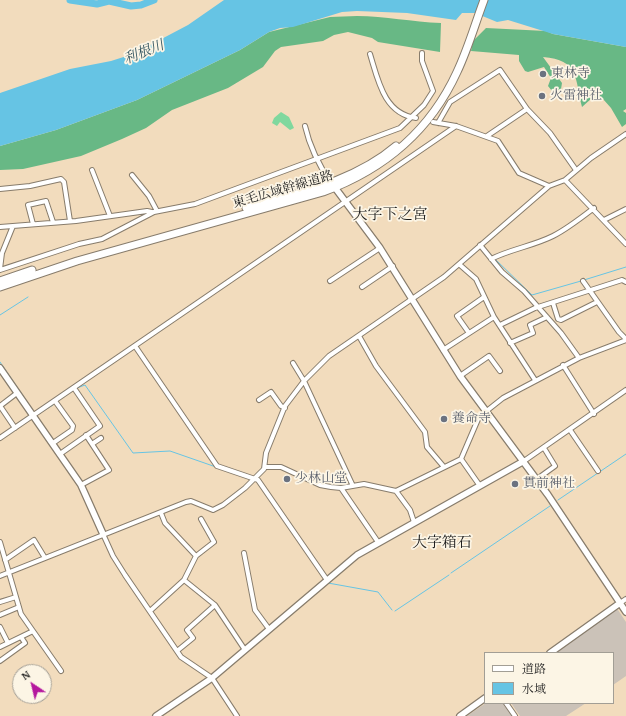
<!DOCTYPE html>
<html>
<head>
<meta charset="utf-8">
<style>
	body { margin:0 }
	#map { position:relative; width:626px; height:716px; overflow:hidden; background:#f2dcbd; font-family:"Gentium Book Plus","Noto Serif JP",serif }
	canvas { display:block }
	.legend { position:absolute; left:484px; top:652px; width:130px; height:52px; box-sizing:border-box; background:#fcf5e5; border:1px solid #a29e95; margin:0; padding:5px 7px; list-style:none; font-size:12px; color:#1c1c1c }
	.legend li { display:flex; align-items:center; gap:8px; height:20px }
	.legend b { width:20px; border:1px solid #a29e95 }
	.north { position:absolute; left:12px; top:664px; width:40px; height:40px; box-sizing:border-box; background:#fcf5e5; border:1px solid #a29e95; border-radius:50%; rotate:325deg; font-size:11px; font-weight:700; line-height:16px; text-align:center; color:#1c1c1c }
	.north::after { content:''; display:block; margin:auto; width:14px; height:18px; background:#b5179e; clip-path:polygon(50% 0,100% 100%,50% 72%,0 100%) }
</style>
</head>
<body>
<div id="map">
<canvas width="626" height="716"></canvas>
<ul class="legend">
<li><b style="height:5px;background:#fff"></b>道路</li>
<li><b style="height:11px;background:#66c4e4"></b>水域</li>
</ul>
<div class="north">N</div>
</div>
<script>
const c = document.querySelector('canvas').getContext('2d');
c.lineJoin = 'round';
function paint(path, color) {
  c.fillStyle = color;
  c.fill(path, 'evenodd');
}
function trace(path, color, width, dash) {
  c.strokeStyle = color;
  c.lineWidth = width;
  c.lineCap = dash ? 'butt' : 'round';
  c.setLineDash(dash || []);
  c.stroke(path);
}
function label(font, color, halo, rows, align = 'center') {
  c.font = font + ' "Gentium Book Plus","Noto Serif JP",serif';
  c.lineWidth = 3.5;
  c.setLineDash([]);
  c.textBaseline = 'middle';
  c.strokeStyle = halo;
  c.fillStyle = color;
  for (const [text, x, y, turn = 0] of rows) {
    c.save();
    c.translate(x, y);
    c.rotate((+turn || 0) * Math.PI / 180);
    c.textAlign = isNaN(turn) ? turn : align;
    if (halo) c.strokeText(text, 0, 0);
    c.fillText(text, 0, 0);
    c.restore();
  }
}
const industrial = new Path2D(`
	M615 610H618L626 622V676L613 685V653H556Z
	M486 703H505L513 716H467Z
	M511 703H586L566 716H520Z`);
const green = new Path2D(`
	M281 112 289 117 294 128 290 130 280 122 277 126 272 123 274 118Z`);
const forest = new Path2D(`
	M357 16C385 16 412 22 441 23L440 52 378 42 372 38 348 32 334 35 323 41 281 47 275 51 263 67 228 88 172 110 146 128 122 139 81 156 23 169 0 170V146L56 130 137 100 240 50 269 32 330 17Z
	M486 28 546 31 553 34 626 47V109L623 111 626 113V124L622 127 611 108 603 99 596 101 592 98 582 107C575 78 579 60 543 57L562 83 561 89 556 93 552 91 548 86 551 78 544 67 528 72 525 71 519 61V55L471 51 473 41Z`);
const water = new Path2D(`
	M224 0H626V47L553 34 508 20 497 22 475 13H462L456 20 407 13 357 11 342 12 293 27 280 28 269 32 240 50 137 100 56 130 0 146V93L70 69 111 61 133 54 188 25Z`);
const stream = new Path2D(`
	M484 247 493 257
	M495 259 532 295 581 281
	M584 280 626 267
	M0 315 28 297
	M0 362 34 412
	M77 388 85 385 133 453 170 451 216 467
	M59 400 72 391
	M40 413 53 405
	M558 500 626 454
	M451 573 550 506
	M328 583 378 592 392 610
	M395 611 449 575`);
const river = new Path2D(`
	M70 0 97 4 109 1 131 6 141 5 154 0`);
const street = new Path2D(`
	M370 54C378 80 384 114 416 118
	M433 122 456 126 498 141 519 173 549 186
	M438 123 450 102 500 70 527 109 550 133 576 170
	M305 126C310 148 318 164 331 183
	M487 136 527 109
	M92 170 110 216
	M132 175 149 196 157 211
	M565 180 626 244
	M0 189 30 186 61 179 64 182 70 221
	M604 220 626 209
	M33 224 28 205 46 201 53 222
	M0 227 76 221 147 211 152 212
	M480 245 502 272 524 291 561 333 579 358
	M491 259C511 249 533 246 553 236 567 229 581 218 594 208
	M460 265 476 279 494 317 535 380
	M0 269 2 253 13 226
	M0 270 79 244 102 239 154 212 195 204 400 128 424 105 433 91 422 61V53
	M330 281 380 248
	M583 281 619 332 626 339
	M362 287 393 266
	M553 303 558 319 561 320 597 302
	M500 325 535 308 622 280 626 282
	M469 333 457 316 484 297
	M359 336 376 366 425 432 427 447 444 467
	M510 343 533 333 530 325 547 317
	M135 346 217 466 258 480 327 580
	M443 350 494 317
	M293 363 304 381 353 486
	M563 365 594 414
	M460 376 489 356 500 371
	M259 400 271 392 281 406 285 408
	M15 428 0 406 17 393
	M570 430 598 471
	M0 438 456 126
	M53 443 72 430 73 426 55 401
	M92 444 101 438
	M60 454 100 426 74 388
	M461 459 480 486
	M524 461 626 390
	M265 467H281L320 485 331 487 341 488 364 484 396 491 461 459 479 417 503 398 579 358 626 340
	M537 479 555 466 544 448
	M81 485 109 470 86 435
	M341 488 378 542
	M396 491 410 510 414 522
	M161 513 165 523 196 556
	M103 534 113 556 125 575 181 657 212 678 237 716
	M0 542 21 614 61 671
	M244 553 255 610 269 629
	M5 560 34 540 45 558
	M0 576 186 502 191 501 213 510 223 505 245 488 264 469 266 453 285 406 304 381 329 356 444 277 549 186 565 180 591 158 626 134
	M184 580 215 605 245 650
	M0 602 16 597
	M620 603 626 599
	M150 611 184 580 196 556 214 542 201 519
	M0 615 19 607
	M0 627 8 643
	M0 647 33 631
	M177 651 193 638 187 630 215 605
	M0 661 25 643 21 637
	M506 703 515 716`);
const secondary = new Path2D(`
	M333 185 380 248 460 376 548 495 626 612
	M0 368 81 485 103 534
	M550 653 620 603
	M156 716 212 678 357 555 524 461
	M460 716 485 698`);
const highway = new Path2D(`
	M246 208C297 193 354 182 396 146
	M0 281 32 270
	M0 287 77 261 323 192C383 170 430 131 457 72 468 49 475 24 484 0`);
const markers = [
	[543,74,4,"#6b7280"],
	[542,96,4,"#6b7280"],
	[444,419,4,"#6b7280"],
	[287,479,4,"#6b7280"],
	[515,484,4,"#6b7280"]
];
const worshipNames = [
	["東林寺",551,74],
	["火雷神社",550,96],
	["養命寺",452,419],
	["少林山堂",295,479],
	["貫前神社",523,484]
];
const streetNames = [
	["東毛広域幹線道路",283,190,-16]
];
const waterNames = [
	["利根川",144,53,-22]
];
const quarterNames = [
	["大字下之宮",390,215],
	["大字箱石",442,543]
];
paint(industrial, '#cbc2b8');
paint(green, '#80d89e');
paint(forest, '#68b885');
paint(water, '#66c4e4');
trace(stream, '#66c4e4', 1);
trace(river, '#66c4e4', 7);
trace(street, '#877c6c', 6);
trace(secondary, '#877c6c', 8);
trace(highway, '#877c6c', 9);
trace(street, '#fff', 4);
trace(secondary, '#fff', 5.5);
trace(highway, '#fff', 7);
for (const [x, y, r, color] of markers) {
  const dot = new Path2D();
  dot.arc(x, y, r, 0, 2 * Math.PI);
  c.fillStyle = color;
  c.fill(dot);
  trace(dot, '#fcf5e5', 1.5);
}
label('13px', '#5b616d', '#fcf5e5', worshipNames, 'left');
label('13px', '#1c1c1c', '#fcf5e5', streetNames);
label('italic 14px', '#365762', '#fcf5e5', waterNames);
label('15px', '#1c1c1c', '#fcf5e5', quarterNames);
</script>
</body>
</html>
